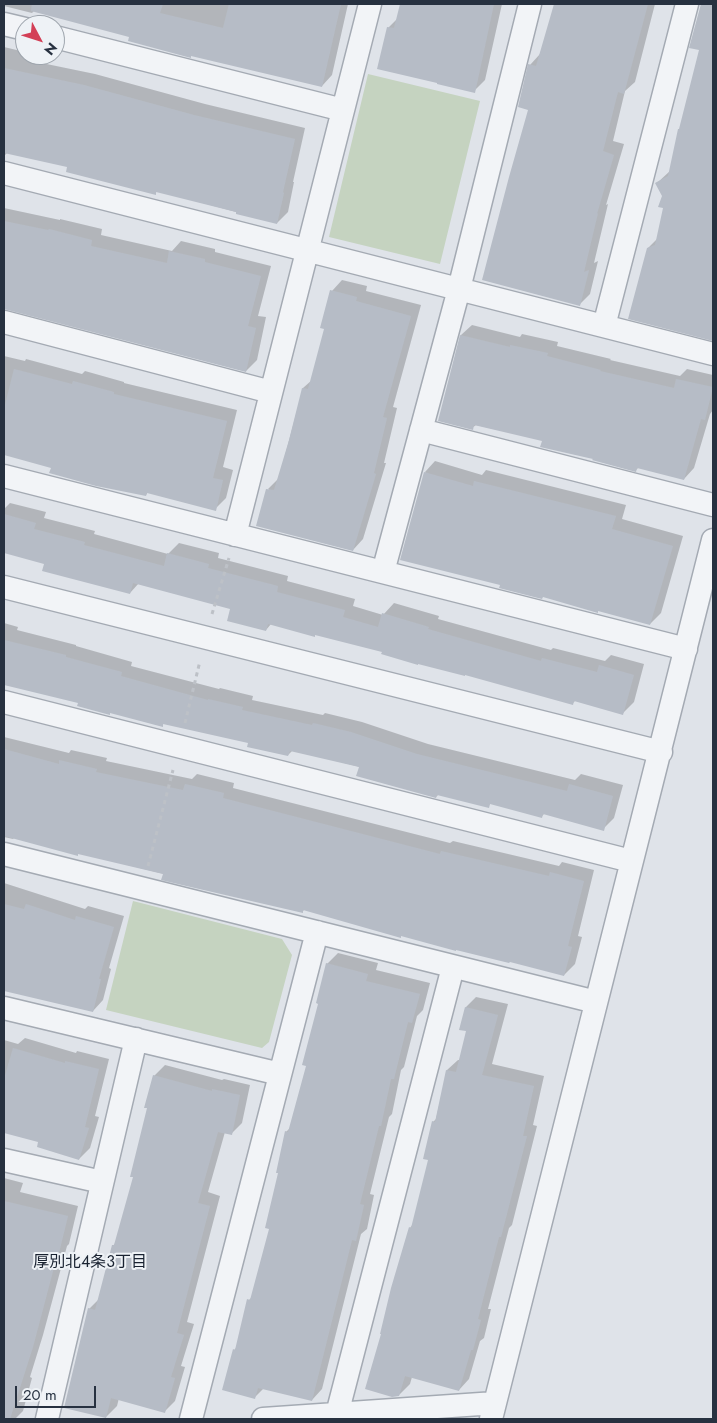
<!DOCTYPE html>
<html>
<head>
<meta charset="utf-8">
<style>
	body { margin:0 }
	#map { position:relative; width:717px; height:1423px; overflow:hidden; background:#dfe3e9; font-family:Jost,sans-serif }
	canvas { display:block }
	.frame { position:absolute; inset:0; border:5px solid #273140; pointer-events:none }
	.north { position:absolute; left:15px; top:15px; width:50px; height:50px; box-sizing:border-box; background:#eef2f6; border:1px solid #9ea5ad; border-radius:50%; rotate:130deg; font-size:14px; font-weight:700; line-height:20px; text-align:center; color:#273140 }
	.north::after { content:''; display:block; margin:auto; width:18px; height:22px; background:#d33f56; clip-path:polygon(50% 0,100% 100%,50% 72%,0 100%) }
	.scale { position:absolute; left:15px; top:1386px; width:81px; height:22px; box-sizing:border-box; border:2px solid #273140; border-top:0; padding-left:6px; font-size:15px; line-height:18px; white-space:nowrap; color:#273140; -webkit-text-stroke:4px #eef2f6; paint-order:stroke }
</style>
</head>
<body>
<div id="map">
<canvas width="717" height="1423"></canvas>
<div class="frame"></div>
<div class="north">N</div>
<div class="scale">20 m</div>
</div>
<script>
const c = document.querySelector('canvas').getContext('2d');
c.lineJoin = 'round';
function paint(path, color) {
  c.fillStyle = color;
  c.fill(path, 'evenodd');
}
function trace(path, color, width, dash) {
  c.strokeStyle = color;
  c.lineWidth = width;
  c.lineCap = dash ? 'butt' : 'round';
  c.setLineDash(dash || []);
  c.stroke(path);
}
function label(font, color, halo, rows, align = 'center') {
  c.font = font + ' Jost,"Noto Sans JP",sans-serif';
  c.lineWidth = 4;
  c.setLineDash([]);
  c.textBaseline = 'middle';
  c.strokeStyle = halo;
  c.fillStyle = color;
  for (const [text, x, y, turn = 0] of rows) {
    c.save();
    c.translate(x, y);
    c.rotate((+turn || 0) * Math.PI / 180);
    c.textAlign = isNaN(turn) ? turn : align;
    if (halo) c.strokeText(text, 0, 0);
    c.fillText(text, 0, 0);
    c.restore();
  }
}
const green = new Path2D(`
	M368 74 480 101 440 264 329 237Z
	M133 901 282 939 292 955 269 1042 262 1048 106 1010Z`);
const shadow = new Path2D(`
	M4 4H348L332 75 322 86 34 11 32 13 4 6Z
	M401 4H502L485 80 474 91 388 28 397 19Z
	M557 4H655L635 82 625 91 613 141 624 144 606 205 608 204 594 263 598 261 590 294 579 305 530 109V65L540 54Z
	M706 4H713V339L629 318 648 248 657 239 664 208 663 196 657 183 670 171 701 49V9Z
	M4 47 25 52V55H34L32 61 95 74 205 104 305 128 293 182H294L288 212 277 223 158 191 155 193 69 166 7 153 4 156Z
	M4 208 60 220V219L102 229 101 235 172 251 181 241 215 249V252L271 266 258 316 266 317 257 360 246 371 7 308H4Z
	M342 280 367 286 366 291 421 305 393 407 397 408 384 463H386L363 539 353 550 268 489 279 478 303 388 312 380 326 329 332 291Z
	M472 325 520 337 522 334 558 342 557 346 611 359 610 360 680 376 687 369 713 375V410L710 414 694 468 684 479 639 467 636 470 594 458 543 440 476 425 472 428 439 420 461 335Z
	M4 356 25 361 26 359 82 374 85 371 124 382V383L237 410 223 467 233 470 226 498 215 509 148 492 146 495 52 467 4 454Z
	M435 461 482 475 486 470 626 505 622 519 683 536 661 613 650 624 599 610 597 612 502 584 425 472Z
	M10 503 46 512 44 518 95 531 94 534 168 554 179 543 219 553 218 558 288 576 287 581 355 599 353 606 383 615 394 603 439 616 438 619 551 650 553 648 605 661 611 655 644 664 634 702 623 713 576 700 572 704 383 651 316 634 314 636 271 624 266 630 231 608 139 583 130 593 46 563 4 552V509Z
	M4 623 18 627 17 630 76 645V646L132 662 131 666 219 689 220 688 253 696 252 700 323 715 325 713 362 722 428 744 575 780 581 774 623 785 614 818 603 829 545 813 542 816 491 803 488 806 439 794 436 797 360 767 293 750 288 755 249 742 165 723 162 725 111 712 109 714 21 680 4 676Z
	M4 737 69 753 71 750 107 758 106 761 192 779 197 774 234 783 233 788 450 843 453 841 559 866 562 862 594 870 578 936 582 937 575 964 564 975 305 909 302 912 164 874 15 837 13 839 4 837Z
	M4 883 85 909 88 906 124 916 109 968 111 969 103 1000 93 1011 4 990Z
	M338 953 378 963 376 970 430 983 423 1010 417 1016 404 1067 401 1070 392 1114 389 1117 370 1194 374 1195 367 1229 361 1234 322 1389 312 1400 264 1388 254 1398 234 1350 237 1347 249 1300 253 1296 271 1228 286 1132 290 1128 307 1065 327 964Z
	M476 997 508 1004 492 1064 544 1076 533 1125 537 1126 512 1225 509 1228 488 1309H491L484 1338 480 1341 469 1379 459 1390 412 1377 410 1384 399 1395 410 1228 413 1224 430 1160 433 1122 436 1119 447 1070 458 1060H460L467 1030 466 1007Z
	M25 1038 76 1053 77 1051 109 1059 95 1116 99 1117 90 1148 79 1159 40 1141 4 1132V1040L18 1044Z
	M165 1065 222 1080 224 1079 250 1085 242 1123 232 1133 225 1132 208 1192 220 1196 187 1322 194 1324 181 1366 185 1367 175 1401 164 1412 119 1398 117 1406 106 1417 89 1309 100 1298 113 1246 116 1242 134 1176 149 1107 154 1076Z
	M4 1178 23 1183 20 1192 78 1206 69 1244 67 1246 43 1335 30 1377 32 1378 23 1411 15 1419H4Z`);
const building = new Path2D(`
	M32 4H163L160 13 223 28 229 4H341L322 87 191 56V58L128 41 129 37 31 11Z
	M400 4H494L475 93 437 84V83L377 69 387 27 394 28Z
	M554 4H648L624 94 618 92 603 151 614 155 597 214 598 213 584 272 589 270 580 306 482 280 509 177 528 110 518 107 528 64 536 66Z
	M701 4H713V341L628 319 647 248 655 245 663 208 658 207 662 196 655 183 668 176 678 129H679L699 50 689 48Z
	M4 68 84 85 194 115 295 139 283 192 284 193 277 224 236 214V212L156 192V195L66 172 67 167 4 153Z
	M4 221 48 230 49 229 92 240 91 246 167 263 169 251 205 259V262L261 276 248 326 256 328 246 372 4 309Z
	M330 290 357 297 356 301 411 316 383 417 387 418 374 473 376 474 353 551 256 526 266 489 274 490 289 440 302 388 308 389 324 329 320 328Z
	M460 335 510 347V345L548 353 547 356 601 370 600 371 674 388 676 379 713 387 705 420 701 419 684 480 637 468 636 472 592 460 593 459 540 447 542 441 474 425 473 430 438 421Z
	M14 369 72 384 73 381 114 392V394L227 421 213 478 223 480 216 511 147 493 146 496 96 486 49 473 51 468 4 455V409Z
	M424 472 473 486 474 481 616 516 612 529 673 546 650 625 598 611V613L543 597 542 599 499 588 500 585 400 560Z
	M4 514 36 523 34 529 85 542 84 545 164 566 167 553 209 564 208 568 278 586 277 592 345 610 343 617 378 627 382 613 429 627 428 629 541 661 542 658 597 672 599 665 634 675 623 715 574 701 573 705 465 675V676L418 664V665L381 654 382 652 315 635V637L268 624 266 631 227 621 230 609 133 583 130 594 42 571 44 564 4 553Z
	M4 640 66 655V657L122 672 121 676 208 700V699L243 707 242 710 312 725 313 723 351 732 417 754 567 791 569 784 613 796 604 831 543 814 542 818 490 804 489 808 437 795 436 798 356 776 359 767 290 751 288 756 247 747 248 743 163 724V727L110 713V715L77 706 78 703 4 685Z
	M4 749 59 764V760L97 769 96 772 183 790 185 784 224 793 223 798 440 854 441 851 549 876 550 872 584 881 568 946 572 947 564 976 510 962 509 963 456 950V951L401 936V938L303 910V913L182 885 161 880 163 874 78 854V856L4 836Z
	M4 904 24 909 26 904 75 920 76 916 114 927 99 979H101L93 1012 4 991Z
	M326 963 368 974 366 981 420 994 412 1023 408 1022 394 1079H391L381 1126H379L360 1204 364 1205 356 1241 352 1240 312 1401 258 1388 255 1399 222 1390 233 1349 235 1350 247 1299 250 1300 269 1229 265 1228 278 1173H276L285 1131 288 1132 306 1066 302 1065 318 1004 316 1003Z
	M465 1007 498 1015 482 1075 534 1086 523 1136H527L501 1237H499L478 1319 481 1320 473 1350H471L459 1391 405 1376 399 1396 392 1397 365 1389 381 1334H380L391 1288 409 1227 411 1228 428 1160 423 1159 432 1121 435 1122 446 1070 456 1072 466 1031 459 1030Z
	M13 1048 65 1063V1061L99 1069 85 1127 89 1128 79 1160 37 1147 38 1142 4 1133V1079Z
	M153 1075 212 1091V1089L240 1095 232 1135 218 1132 198 1203 210 1206 177 1333 184 1335 171 1377 175 1378 165 1413 111 1398 106 1418 64 1408 88 1308 95 1310 112 1245H114L133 1177H130L147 1108H144Z
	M4 1201 68 1216 58 1257 57 1256 33 1347 10 1419H4Z`);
const path = new Path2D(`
	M212 614 229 558
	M185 723 200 661
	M148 866 173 770`);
const minor = new Path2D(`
	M4 24 25 29
	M55 37 343 110
	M4 173 713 354
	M4 322 271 392
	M604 326 687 4
	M421 430 713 505
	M4 476 686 649
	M235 535 370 4
	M383 572 459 289 530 4
	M4 587 661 752
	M4 702 631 861
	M4 854 596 1002
	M4 1008 280 1074
	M4 1160 102 1182
	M337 1414 453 967
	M47 1419 136 1039
	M191 1419 317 932
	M263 1419 495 1403
	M491 1419 713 540`);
const neighbourhoodNames = [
	["厚別北4条3丁目",90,1263]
];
paint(green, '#c5d3c0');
paint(shadow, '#0003');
paint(building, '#b6bcc6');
trace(minor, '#a4aab3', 25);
trace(path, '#bdc1c7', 3, [4, 4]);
trace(minor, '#f2f4f7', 22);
label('16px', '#192231', '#eef2f6', neighbourhoodNames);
</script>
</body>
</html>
